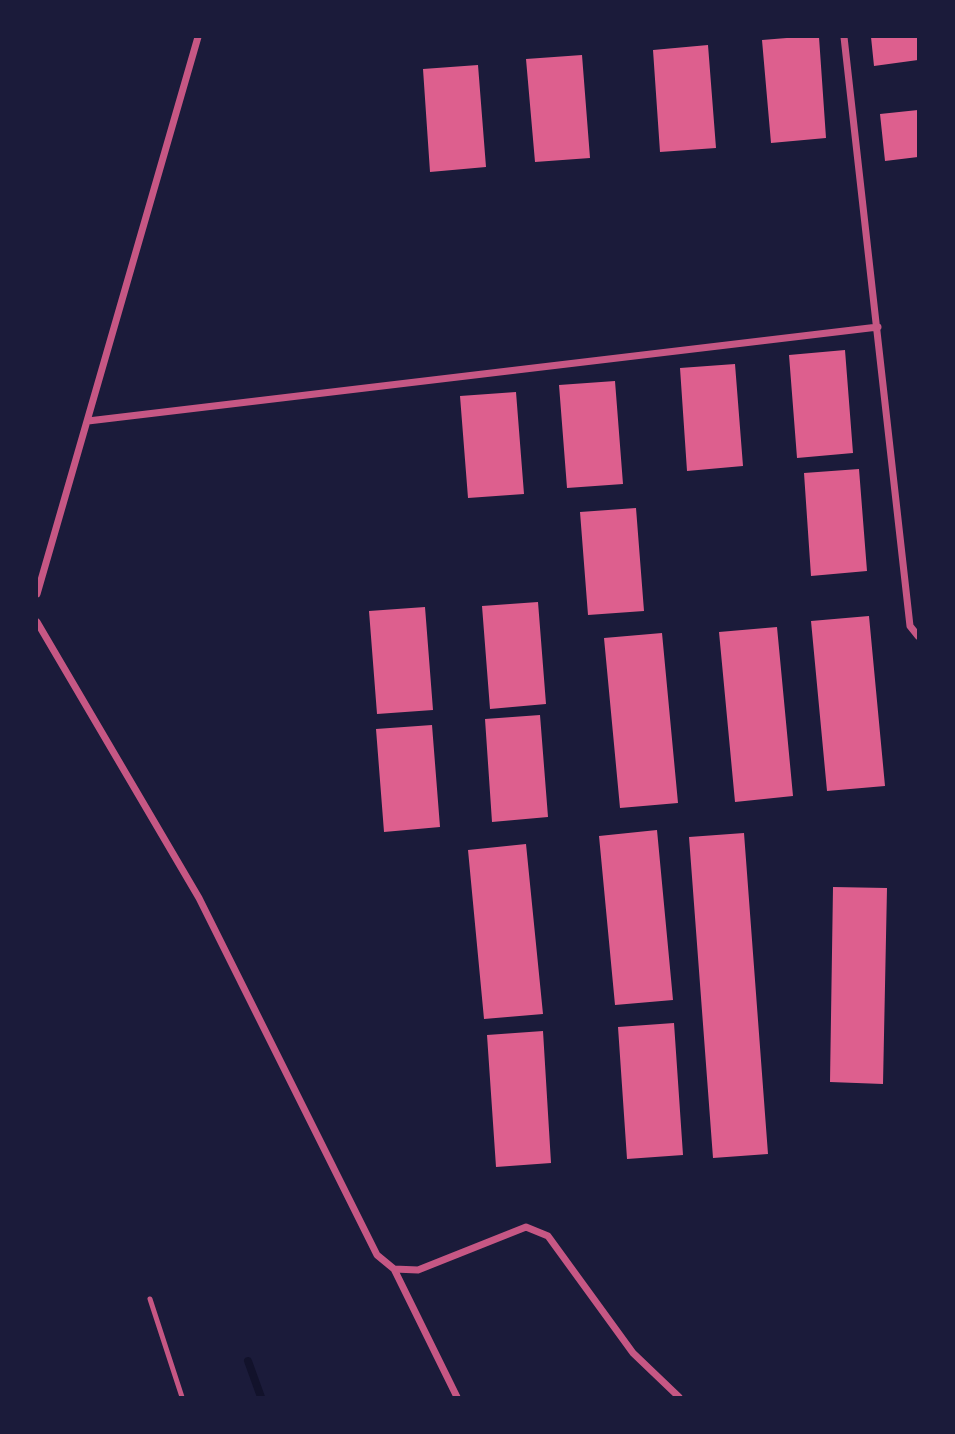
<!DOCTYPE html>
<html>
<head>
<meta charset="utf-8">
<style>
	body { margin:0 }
	#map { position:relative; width:955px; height:1434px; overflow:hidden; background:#1b1b3a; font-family:"PT Sans Narrow",sans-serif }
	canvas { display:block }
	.frame { position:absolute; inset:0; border:38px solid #1b1b3a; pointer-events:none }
</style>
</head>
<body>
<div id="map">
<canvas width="955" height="1434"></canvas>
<div class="frame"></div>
</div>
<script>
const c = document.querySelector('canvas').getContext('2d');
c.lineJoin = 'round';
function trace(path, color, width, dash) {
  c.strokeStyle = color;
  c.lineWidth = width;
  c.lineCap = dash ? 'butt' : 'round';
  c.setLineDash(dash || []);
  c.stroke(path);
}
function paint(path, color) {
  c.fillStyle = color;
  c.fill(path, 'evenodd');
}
const stream = new Path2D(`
	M248 1361 261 1397`);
const building = new Path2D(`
	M799 37H819L826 138 771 143 762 40Z
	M871 37H917L918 60 874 66Z
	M708 45 716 148 660 152 653 50Z
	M582 55 590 158 535 162 526 59Z
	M478 65 486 167 430 172 423 69Z
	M918 110V157L885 161 880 114Z
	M845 350 853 453 797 458 789 355Z
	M735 364 743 466 687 471 680 368Z
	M615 381 623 484 567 488 559 385Z
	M516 392 524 494 468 498 460 396Z
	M859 469 867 571 811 576 804 473Z
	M636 508 644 611 588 615 580 512Z
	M538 602 546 704 490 709 482 606Z
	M425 607 433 710 377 714 369 611Z
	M869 616 885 786 827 791 811 621Z
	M777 627 793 796 735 802 719 632Z
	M662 633 678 803 620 808 604 638Z
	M540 715 548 817 492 822 485 719Z
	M432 725 440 827 384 832 376 729Z
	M657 830 673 1000 615 1005 599 836Z
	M744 833 768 1154 713 1158 689 837Z
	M526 844 543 1014 484 1019 468 850Z
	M833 887 887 888 883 1084 830 1082Z
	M674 1023 683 1155 627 1159 618 1027Z
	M543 1031 551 1163 496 1167 487 1035Z`);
const service = new Path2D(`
	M150 1299 182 1397`);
const minor = new Path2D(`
	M844 37 910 626 918 636
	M88 421 878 327
	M37 594 198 37
	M37 622 199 898 377 1255 394 1269 418 1270 526 1227 548 1236 633 1353 679 1397
	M394 1269 457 1397`);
trace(stream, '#12122b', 8);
paint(building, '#dd5f8e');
trace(service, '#c65784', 5);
trace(minor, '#c65784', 7);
</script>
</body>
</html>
